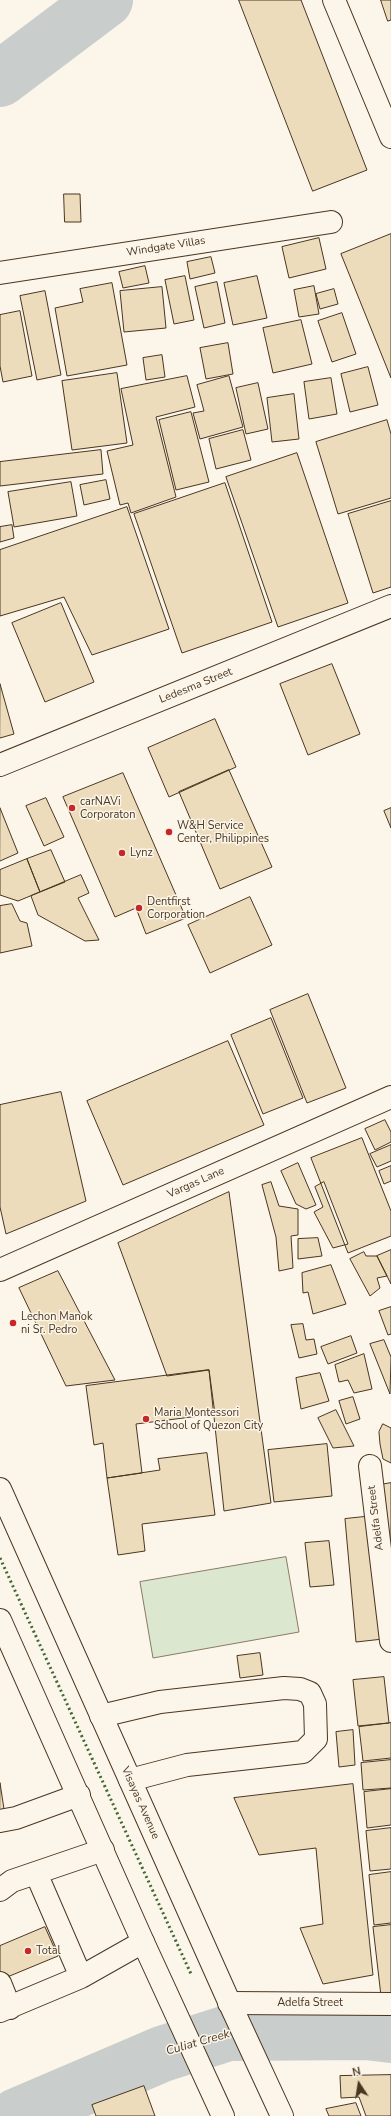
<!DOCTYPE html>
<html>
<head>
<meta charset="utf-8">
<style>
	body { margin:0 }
	#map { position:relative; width:391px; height:2116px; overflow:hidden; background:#fbf6e9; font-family:"Nunito Sans",sans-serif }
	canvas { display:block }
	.north { position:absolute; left:339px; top:2064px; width:40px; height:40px; -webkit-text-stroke:3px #fbf6e9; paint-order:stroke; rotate:348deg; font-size:11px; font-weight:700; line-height:16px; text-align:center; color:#4a3520 }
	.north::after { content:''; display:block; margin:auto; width:14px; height:18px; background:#4a3520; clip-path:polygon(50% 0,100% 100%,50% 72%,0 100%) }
</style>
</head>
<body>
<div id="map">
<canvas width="391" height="2116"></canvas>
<div class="north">N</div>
</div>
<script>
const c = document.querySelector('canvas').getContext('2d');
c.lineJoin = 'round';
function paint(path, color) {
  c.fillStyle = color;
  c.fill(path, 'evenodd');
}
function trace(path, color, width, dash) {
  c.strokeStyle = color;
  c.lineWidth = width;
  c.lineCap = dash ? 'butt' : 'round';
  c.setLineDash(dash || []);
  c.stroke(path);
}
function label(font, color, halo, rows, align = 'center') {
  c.font = font + ' "Nunito Sans",sans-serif';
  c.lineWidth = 3;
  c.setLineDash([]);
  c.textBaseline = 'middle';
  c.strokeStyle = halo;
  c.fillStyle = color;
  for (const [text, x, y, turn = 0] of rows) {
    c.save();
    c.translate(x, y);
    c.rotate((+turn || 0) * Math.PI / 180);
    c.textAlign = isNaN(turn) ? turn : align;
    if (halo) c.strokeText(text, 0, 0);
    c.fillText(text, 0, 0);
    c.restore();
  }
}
const green = new Path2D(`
	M286 1557 299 1632 153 1658 140 1582Z`);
const river = new Path2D(`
	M0 79 105 0
	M17 2116 162 2054 228 2033 366 2032 391 2035`);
const building = new Path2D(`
	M239 0H301L367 170 313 191Z
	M381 0H391V20L388 21Z
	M64 194H80L81 222H65Z
	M391 234V378L341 254Z
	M319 238 326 269 289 278 282 247Z
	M211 257 215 273 190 279 187 262Z
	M145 266 149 283 123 288 119 272Z
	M185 276 194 320 174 324 165 280Z
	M257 276 267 318 233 325 224 283Z
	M217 282 225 323 204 328 195 287Z
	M112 283 127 365 67 376 55 308 83 302 80 289Z
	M314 286 319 314 299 317 294 290Z
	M162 287 166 328 124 332 120 291Z
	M334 289 338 304 320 309 316 294Z
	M45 291 61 375 37 380 20 296Z
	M20 311 32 376 3 382 0 366V315Z
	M342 313 356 354 332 362 318 321Z
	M301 320 312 364 273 373 263 328Z
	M228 343 233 374 206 379 200 348Z
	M162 355 165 377 146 380 143 358Z
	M368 367 378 405 350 412 341 374Z
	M117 373 127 443 72 450 62 381Z
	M187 376 195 407 156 417 176 497 131 513 128 503 120 505 107 451 133 445 121 389Z
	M229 376 243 427 200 439 193 413 204 411 197 385Z
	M331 378 337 414 309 419 304 382Z
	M258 383 268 429 246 434 236 388Z
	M294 394 299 439 272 442 267 398Z
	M191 412 209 482 176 490 159 420Z
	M387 420 391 434V498L338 514 316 442Z
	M243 430 251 460 216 469 209 439Z
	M101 450 103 474 0 486V462Z
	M297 453 348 603 278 627 226 477Z
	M106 480 110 499 84 505 80 485Z
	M71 482 77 516 14 527 8 492Z
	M225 483 272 622 182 653 134 514Z
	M391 501V587L373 593 348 514Z
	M127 507 169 629 92 655 64 597 0 616V550Z
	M12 525 14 538 0 542V527Z
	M61 603 94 682 45 702 12 623Z
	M332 664 360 734 308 755 280 684Z
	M0 684 14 734 0 738Z
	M215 719 236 767 169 797 148 748Z
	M229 770 272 867 220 889 179 792Z
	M123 773 186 918 146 934 136 908 115 917 63 797Z
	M46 798 64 837 44 846 26 806Z
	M0 808 18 853 0 861Z
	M391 808V828L384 811Z
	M51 850 65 882 40 892 27 859Z
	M27 859 40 892 18 901 0 895V870Z
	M81 875 89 893 78 898 99 940 85 941 38 915 31 896Z
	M250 897 272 945 210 973 188 925Z
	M12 904 20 921 27 923 32 946 0 953V906Z
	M308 994 346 1088 307 1103 270 1010Z
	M271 1018 303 1098 263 1114 231 1035Z
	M228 1041 264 1125 123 1185 87 1101Z
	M61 1092 86 1201 6 1234 0 1207V1105Z
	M385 1120 391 1132V1142L375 1150 365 1129Z
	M362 1138 391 1211V1236L348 1253 311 1158Z
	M391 1145V1161L377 1167 370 1154Z
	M298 1163 316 1205 306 1209 296 1204 281 1171Z
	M391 1166V1181L384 1184 379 1171Z
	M271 1182 279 1206 298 1209V1235L291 1236 293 1268 279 1271 276 1237 262 1185Z
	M324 1182 348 1244 333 1248 314 1212 323 1207 315 1187Z
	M229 1192 271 1503 224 1511 209 1370 167 1376 118 1243Z
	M318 1238 322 1256 298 1259V1239Z
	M391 1250V1284L377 1256Z
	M364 1252 366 1256H377L387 1276 377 1278 380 1288 370 1296 350 1259Z
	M331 1265 346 1304 313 1314 308 1292 303 1293 302 1273Z
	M58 1271 115 1380 66 1386 19 1288Z
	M391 1307V1334L388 1335 379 1311Z
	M303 1324 306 1340 314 1339 317 1354 299 1358 291 1325Z
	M351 1336 357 1353 328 1364 321 1347Z
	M384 1340 391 1357 390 1394 370 1344Z
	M364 1354 372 1389 354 1393 348 1380 339 1382 335 1365Z
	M209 1370 215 1414 136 1424 142 1473 107 1478 103 1443 94 1445 86 1386Z
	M320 1373 329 1401 301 1409 296 1378Z
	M353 1397 360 1419 346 1424 339 1401Z
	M336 1410 354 1446 333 1448 318 1418Z
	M383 1424 391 1428V1463L383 1459 380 1444 379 1432Z
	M327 1444 332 1496 274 1502 268 1450Z
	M207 1453 215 1515 142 1524 145 1551 118 1555 107 1478 160 1470 158 1459Z
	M391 1483V1566L380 1485Z
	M373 1516 383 1639 356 1642 345 1519Z
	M329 1541 334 1585 310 1587 305 1543Z
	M260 1653 263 1675 240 1678 237 1656Z
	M384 1677 389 1723 358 1726 353 1680Z
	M391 1723V1758L363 1761 359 1727Z
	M353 1730 355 1765 339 1767 336 1732Z
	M391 1760V1788L363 1790 361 1763Z
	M0 1783 4 1809 0 1810Z
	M353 1784 373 1975 323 1984 300 1928 323 1924 316 1848 259 1855 234 1798Z
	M391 1789V1825L367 1828 364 1792Z
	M391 1828V1869L370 1871 366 1831Z
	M391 1872V1923L374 1925 369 1875Z
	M391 1925V1995L381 1996 373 1927Z
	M45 1927 58 1956 0 1980V1946Z
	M391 2075V2116H366L359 2097 341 2098 340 2076Z
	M144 2086 155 2116H96L92 2105Z
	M356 2103 361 2116H329L326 2109Z`);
const minor = new Path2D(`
	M334 0 391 137
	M0 273 331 222
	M0 765 391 606
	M0 1270 391 1097
	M370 1466 391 1641
	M101 1716 160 1702 284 1688 300 1689 310 1693 315 1704 316 1739 303 1752 187 1765 130 1780
	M0 1821 16 1818 79 1795
	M36 1873 81 1977
	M0 1890 12 1881 103 1850
	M0 1983 10 2008
	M229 2003 391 2004
	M0 2011 81 1977 143 1942`);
const major = new Path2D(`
	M0 1489 231 2006 282 2116
	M0 1620 143 1942 223 2116`);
const hedge = new Path2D(`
	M0 1558 191 1974`);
const markers = [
	[72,808,4,"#c62828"],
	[169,832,4,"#c62828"],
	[122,853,4,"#c62828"],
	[139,908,4,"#c62828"],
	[13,1323,4,"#c62828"],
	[146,1419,4,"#c62828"],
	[28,1951,4,"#c62828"]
];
const streetNames = [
	["Windgate Villas",166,247,-9],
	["Ledesma Street",196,686,-22],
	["Vargas Lane",196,1183,-24],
	["Adelfa Street",376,1518,-97],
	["Visayas Avenue",140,1803,66],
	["Adelfa Street",310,2003]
];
const poiNames = [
	["carNAVi",80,802],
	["Corporaton",80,815],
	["W&H Service",177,826],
	["Center, Philippines",177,839],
	["Lynz",130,853],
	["Dentfirst",147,902],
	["Corporation",147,915],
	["Lechon Manok",21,1317],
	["ni Sr. Pedro",21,1330],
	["Maria Montessori",154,1413],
	["School of Quezon City",154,1426],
	["Total",36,1951]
];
const waterNames = [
	["Culiat Creek",198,2043,-16]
];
paint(green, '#dce7d0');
trace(green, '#887966', 1);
trace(river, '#c9cecd', 56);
paint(building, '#ecdcbc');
trace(building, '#4a3520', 1);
trace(minor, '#4a3520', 24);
trace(major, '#4a3520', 24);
trace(minor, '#fbf6e9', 22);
trace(major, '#fbf6e9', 22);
trace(hedge, '#436837', 3, [2, 3]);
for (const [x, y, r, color] of markers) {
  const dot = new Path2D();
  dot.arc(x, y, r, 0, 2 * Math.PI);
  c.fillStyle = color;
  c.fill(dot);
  trace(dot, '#fbf6e9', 1.5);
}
label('11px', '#4a3520', '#fbf6e9', streetNames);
label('11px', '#4a3520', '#fbf6e9', poiNames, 'left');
label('italic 12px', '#4a3520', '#fbf6e9', waterNames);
</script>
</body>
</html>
